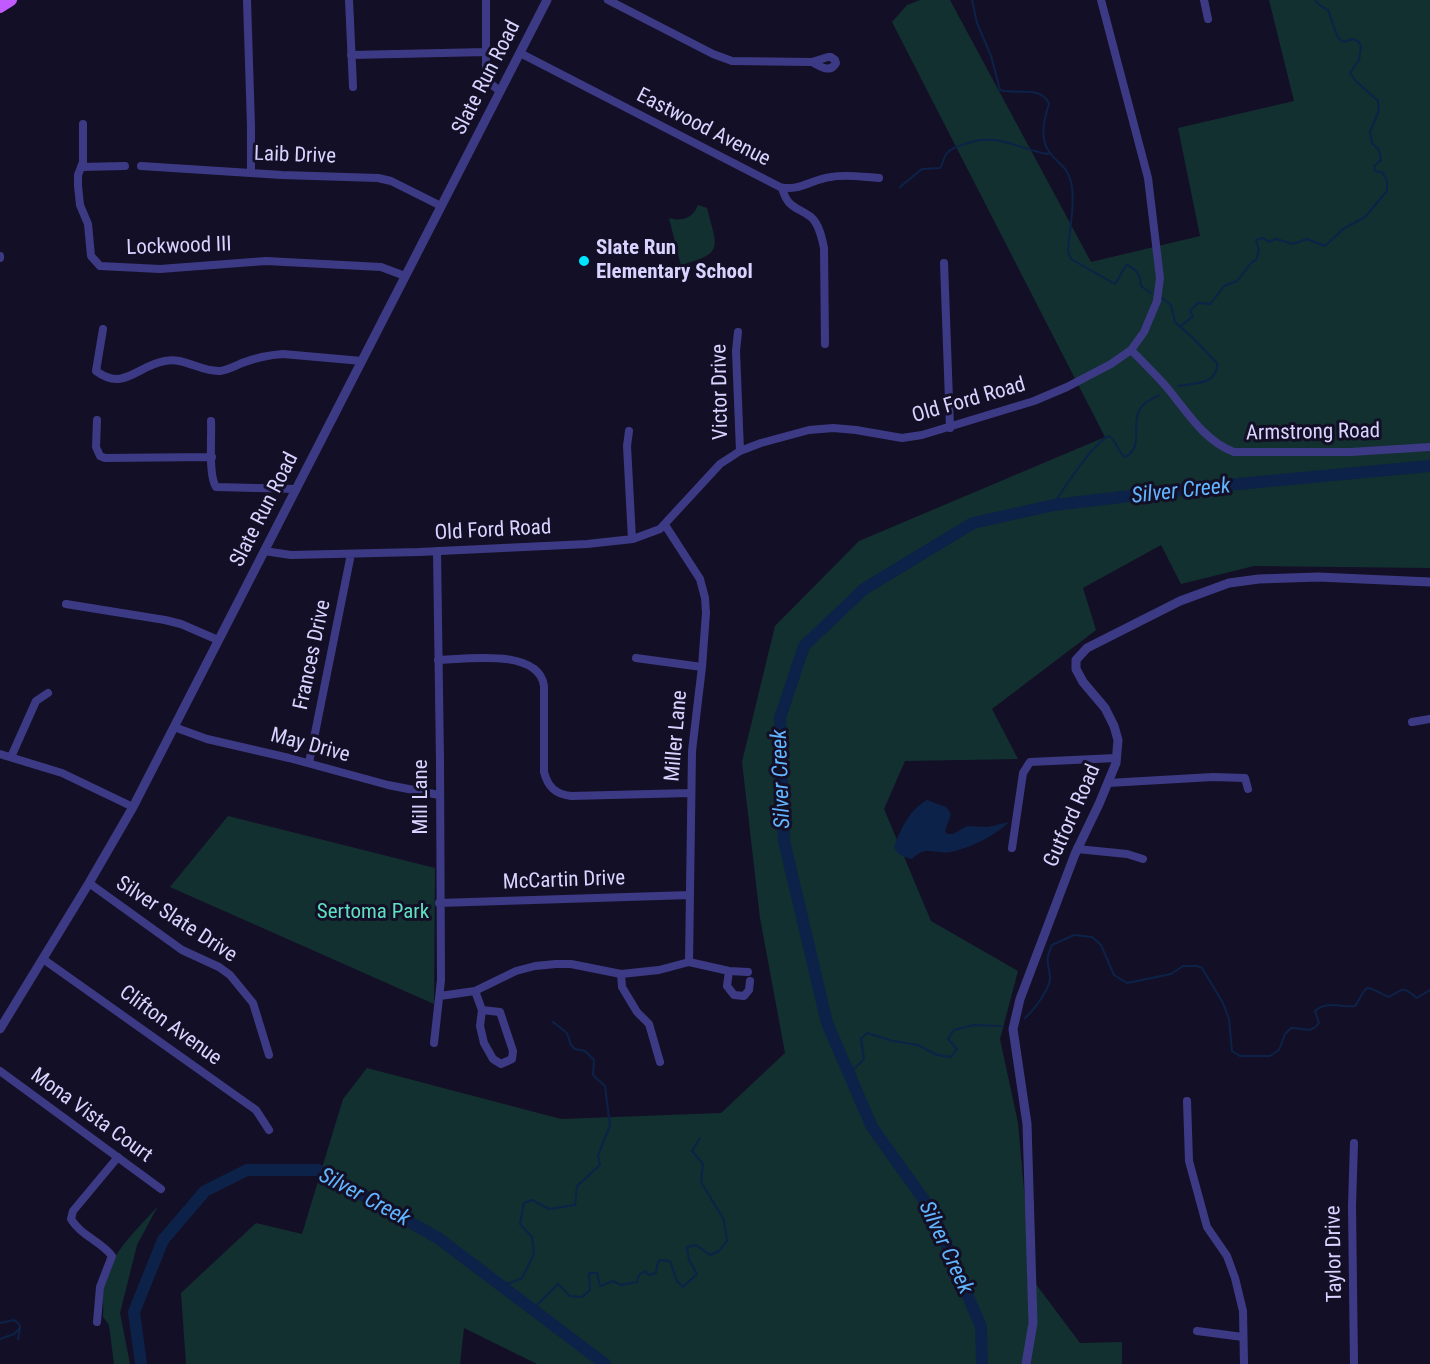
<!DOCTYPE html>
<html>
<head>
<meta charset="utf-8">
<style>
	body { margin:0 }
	canvas { display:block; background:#130f26 }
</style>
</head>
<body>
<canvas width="1430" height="1364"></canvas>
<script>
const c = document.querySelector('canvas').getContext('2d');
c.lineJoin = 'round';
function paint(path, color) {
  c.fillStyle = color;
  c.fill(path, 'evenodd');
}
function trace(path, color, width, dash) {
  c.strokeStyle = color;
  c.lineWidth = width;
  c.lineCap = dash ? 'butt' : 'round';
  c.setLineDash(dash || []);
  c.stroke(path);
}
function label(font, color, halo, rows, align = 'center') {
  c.font = font + ' "Roboto Condensed",sans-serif';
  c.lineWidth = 6;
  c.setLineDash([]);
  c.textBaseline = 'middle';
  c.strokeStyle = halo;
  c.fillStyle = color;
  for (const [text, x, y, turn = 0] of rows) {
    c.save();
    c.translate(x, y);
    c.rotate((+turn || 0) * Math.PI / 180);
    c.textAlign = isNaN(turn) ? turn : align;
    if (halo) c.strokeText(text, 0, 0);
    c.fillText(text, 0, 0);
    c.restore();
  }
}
const green = new Path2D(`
	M920 0H950L1091 262 1200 236 1178 128 1294 101 1269 0H1430V568L1254 566 1181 584 1161 545 1083 588 1096 630 992 709 1018 759 905 761 884 809 931 921 1018 971 1000 1039 1018 1123 1032 1279 1080 1343 1122 1342V1364H537L464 1328 460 1364H186L181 1293 256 1223 302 1234 343 1099 367 1068 561 1119 721 1113 785 1053 760 918 742 762 775 626 859 541 1105 437 892 22 907 5Z
	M698 205 707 208C717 248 725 253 681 265L676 248 679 246H676L669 218C682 222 693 218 698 205Z
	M228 816 435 868 434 1004 170 887Z
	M158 1206 137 1245 120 1313 130 1364H114L109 1325 103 1317C104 1307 102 1293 104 1284 111 1252 137 1230 158 1206Z`);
const water = new Path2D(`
	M927 800 946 807 951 814 945 831 947 834H953L967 826 988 827 1009 822C996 835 974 846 955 851 937 857 927 843 912 859 904 857 897 855 894 847 901 829 909 810 927 800Z`);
const stream = new Path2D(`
	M972 0 977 23 991 56 1000 90C1014 95 1042 85 1049 104 1044 119 1039 139 1050 153 1061 167 1068 166 1072 187 1075 208 1069 231 1068 252L1071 259 1115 284C1120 278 1121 271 1127 265 1138 270 1140 275 1141 286L1151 293
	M900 187 922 169 940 168C944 163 943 156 948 152 952 148 959 146 965 144 998 132 1015 148 1047 154L1050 153
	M1162 298 1171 305 1175 322 1193 338 1217 363C1218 385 1195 383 1178 386
	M1180 327 1193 316 1190 311 1198 303 1210 304 1224 286 1237 281 1252 262 1256 260 1259 250 1256 240 1263 238 1269 242 1276 239 1293 244 1307 239 1325 246 1343 229 1365 217 1387 191V181L1382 172 1375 171 1374 166 1381 160 1379 150 1372 143 1370 132 1379 110 1378 101 1356 81 1350 73 1359 60 1361 46 1358 41 1352 39 1344 42 1338 38 1328 10 1319 5 1315 0
	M1054 505C1061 491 1096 440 1109 436 1117 441 1117 451 1125 457 1146 447 1128 421 1143 405 1147 401 1154 398 1159 395
	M1025 1018C1033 1011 1051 988 1050 977 1048 961 1045 961 1052 945L1074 935 1092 937 1101 945 1114 975 1127 983 1171 974 1183 966H1197L1202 968 1223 1003 1229 1019 1232 1051 1240 1056H1270L1279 1050 1285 1034 1291 1028C1303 1027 1310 1035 1319 1023L1315 1011C1327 1000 1342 1008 1355 1006 1360 1000 1361 993 1367 988 1374 988 1382 995 1389 997 1404 988 1403 986 1417 998L1430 990
	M849 1074 864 1059 861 1039 867 1033 893 1041 918 1045 937 1055 951 1057 957 1049 948 1039 954 1030 974 1025 1001 1026
	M503 1286 522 1278 534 1254 532 1237 520 1224 524 1203 532 1200 549 1209 575 1205 577 1186 600 1165 598 1155 610 1126 605 1086 593 1075 594 1060 585 1051 575 1049 571 1045 567 1033 553 1022
	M533 1309 558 1284 570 1296 582 1297 590 1290 589 1273H597L600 1286 613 1281 621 1285 637 1282 639 1275 645 1271 649 1275 656 1273 657 1265 660 1260 670 1261 677 1281 683 1287 697 1274 689 1260 687 1247 696 1245 710 1255 719 1251 727 1241 724 1220 701 1182 703 1164 692 1151 700 1138
	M0 1323 14 1320 19 1324 20 1328 14 1334 0 1339
	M18 1339 20 1328`);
const river = new Path2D(`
	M141 1364 134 1312 163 1240 205 1191 247 1170H318L438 1238 605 1364
	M982 1364 981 1327 932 1211 872 1127 827 1023 784 841 780 718 804 646 864 589 973 523 1054 505 1206 487 1430 466`);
const minor = new Path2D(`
	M247 0 251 126V172
	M349 0 353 87
	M486 0V75L487 81 500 91
	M608 0 713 54 732 61 812 62
	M1204 0 1208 19
	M520 53 780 187C799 192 812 179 831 177 846 174 863 177 879 178
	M351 55 486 52
	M828 57H831L835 60 836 63C830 74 820 66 812 62Z
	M83 124V162L78 175V186L80 205 88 224 91 256 100 266 160 269 266 261 381 267 405 276
	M141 166 282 175 378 178 391 181 441 206
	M81 167 125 166
	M782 188C788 209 796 206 811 217 819 224 822 238 824 248L825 344
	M0 256V258
	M944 263 950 428
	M103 329 96 371C124 392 138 365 165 361 185 357 200 372 220 371 228 370 235 366 242 363 255 358 269 355 283 354L362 361
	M738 332 736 351 740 451
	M1131 350C1142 361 1153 372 1164 384 1184 407 1203 441 1234 452H1351L1430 447
	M97 420 96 447 100 456 105 458 212 457
	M211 421C212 436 208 475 216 487L296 489
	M629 431 627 446 632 539
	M665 525 700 579 705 598 706 613 702 667 692 751 689 962
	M264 551 291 555 419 552 587 544 633 539 660 529 720 464 740 451 761 443 809 430 833 428 856 430 902 438 922 435 1034 401 1067 387 1111 364 1131 350 1144 332 1157 301 1160 278 1148 178 1101 0
	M66 604 165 620 181 624 218 640
	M636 658 702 667
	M438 660C466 659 539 648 544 686V772C548 787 555 794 571 796L690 793
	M1412 722 1430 719
	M174 727 207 739 289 758 388 785 439 795
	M0 754 62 773 133 807
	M11 757 36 701 48 693
	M309 763 351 554
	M1108 783 1213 777 1245 778 1248 789
	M1012 848 1023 773 1030 762 1116 758
	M1077 849 1127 854 1143 859
	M89 883 182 950 219 967 230 975 253 1003 269 1055
	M439 903 690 895
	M43 959 256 1110 269 1130
	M729 971 727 986 734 995 744 996 749 990 750 981
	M621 974 622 987 637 1012 649 1024 660 1062
	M475 991 482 1010 480 1026 484 1043 493 1059 501 1064 512 1059 513 1051 500 1012 482 1010
	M440 996 475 991 516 971 535 966 556 964H571L621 974 659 970 689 962 729 971 748 972
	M434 1043 441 980 440 761 437 551
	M0 1071 161 1189
	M1187 1101 1189 1161 1207 1227 1227 1256 1235 1278 1243 1311 1244 1364
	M1354 1143 1352 1206 1354 1364
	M97 1322 100 1287 112 1256C101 1241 81 1236 71 1219L73 1211 118 1157
	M1197 1331 1243 1337`);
const tertiary = new Path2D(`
	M0 1029 89 883 133 807 547 0
	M1026 1364 1033 1323 1027 1124 1013 1029 1020 999 1075 854 1099 804 1116 763 1118 740 1114 726 1105 708 1083 682 1076 669V660L1087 648 1180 601 1229 583 1259 579 1318 577 1430 582`);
const primary = new Path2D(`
	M0 7 11 0`);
const markers = [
	[584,261,6,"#00e5ff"]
];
const streetNames = [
	["Slate Run Road",487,78,-63],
	["Eastwood Avenue",703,128,27],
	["Laib Drive",295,156,2],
	["Lockwood III",179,247,-2],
	["Victor Drive",721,392,-91],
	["Old Ford Road",969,401,-16],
	["Armstrong Road",1313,433,-1],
	["Slate Run Road",265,510,-63],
	["Old Ford Road",493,531,-3],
	["Frances Drive",313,655,-78],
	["Miller Lane",677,736,-85],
	["May Drive",310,746,15],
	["Mill Lane",422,797,-90],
	["Gutford Road",1073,816,-66],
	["McCartin Drive",564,881,-2],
	["Silver Slate Drive",176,920,33],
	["Clifton Avenue",170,1026,36],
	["Mona Vista Court",91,1116,36],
	["Taylor Drive",1335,1254,-91]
];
const poiNames = [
	["Slate Run",596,249],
	["Elementary School",596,273]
];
const parkNames = [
	["Sertoma Park",373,913]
];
const waterNames = [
	["Silver Creek",1181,492,-6],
	["Silver Creek",782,779,-92],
	["Silver Creek",364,1198,28],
	["Silver Creek",945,1248,65]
];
paint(green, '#12302f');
paint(water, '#0c2248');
trace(stream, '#0c2248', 2);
trace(river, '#0c2248', 12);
trace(minor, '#3d3a85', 8);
trace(tertiary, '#3d3a85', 9);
trace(primary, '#c25bff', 12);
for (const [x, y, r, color] of markers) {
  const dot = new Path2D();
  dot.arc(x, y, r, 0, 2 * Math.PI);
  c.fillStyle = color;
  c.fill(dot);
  trace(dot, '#130f26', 2);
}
label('21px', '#d9d4ff', '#130f26', streetNames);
label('bold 21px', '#d9d4ff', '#130f26', poiNames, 'left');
label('21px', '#5fe0c0', '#130f26', parkNames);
label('italic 22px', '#62b6ff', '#130f26', waterNames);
</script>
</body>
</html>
